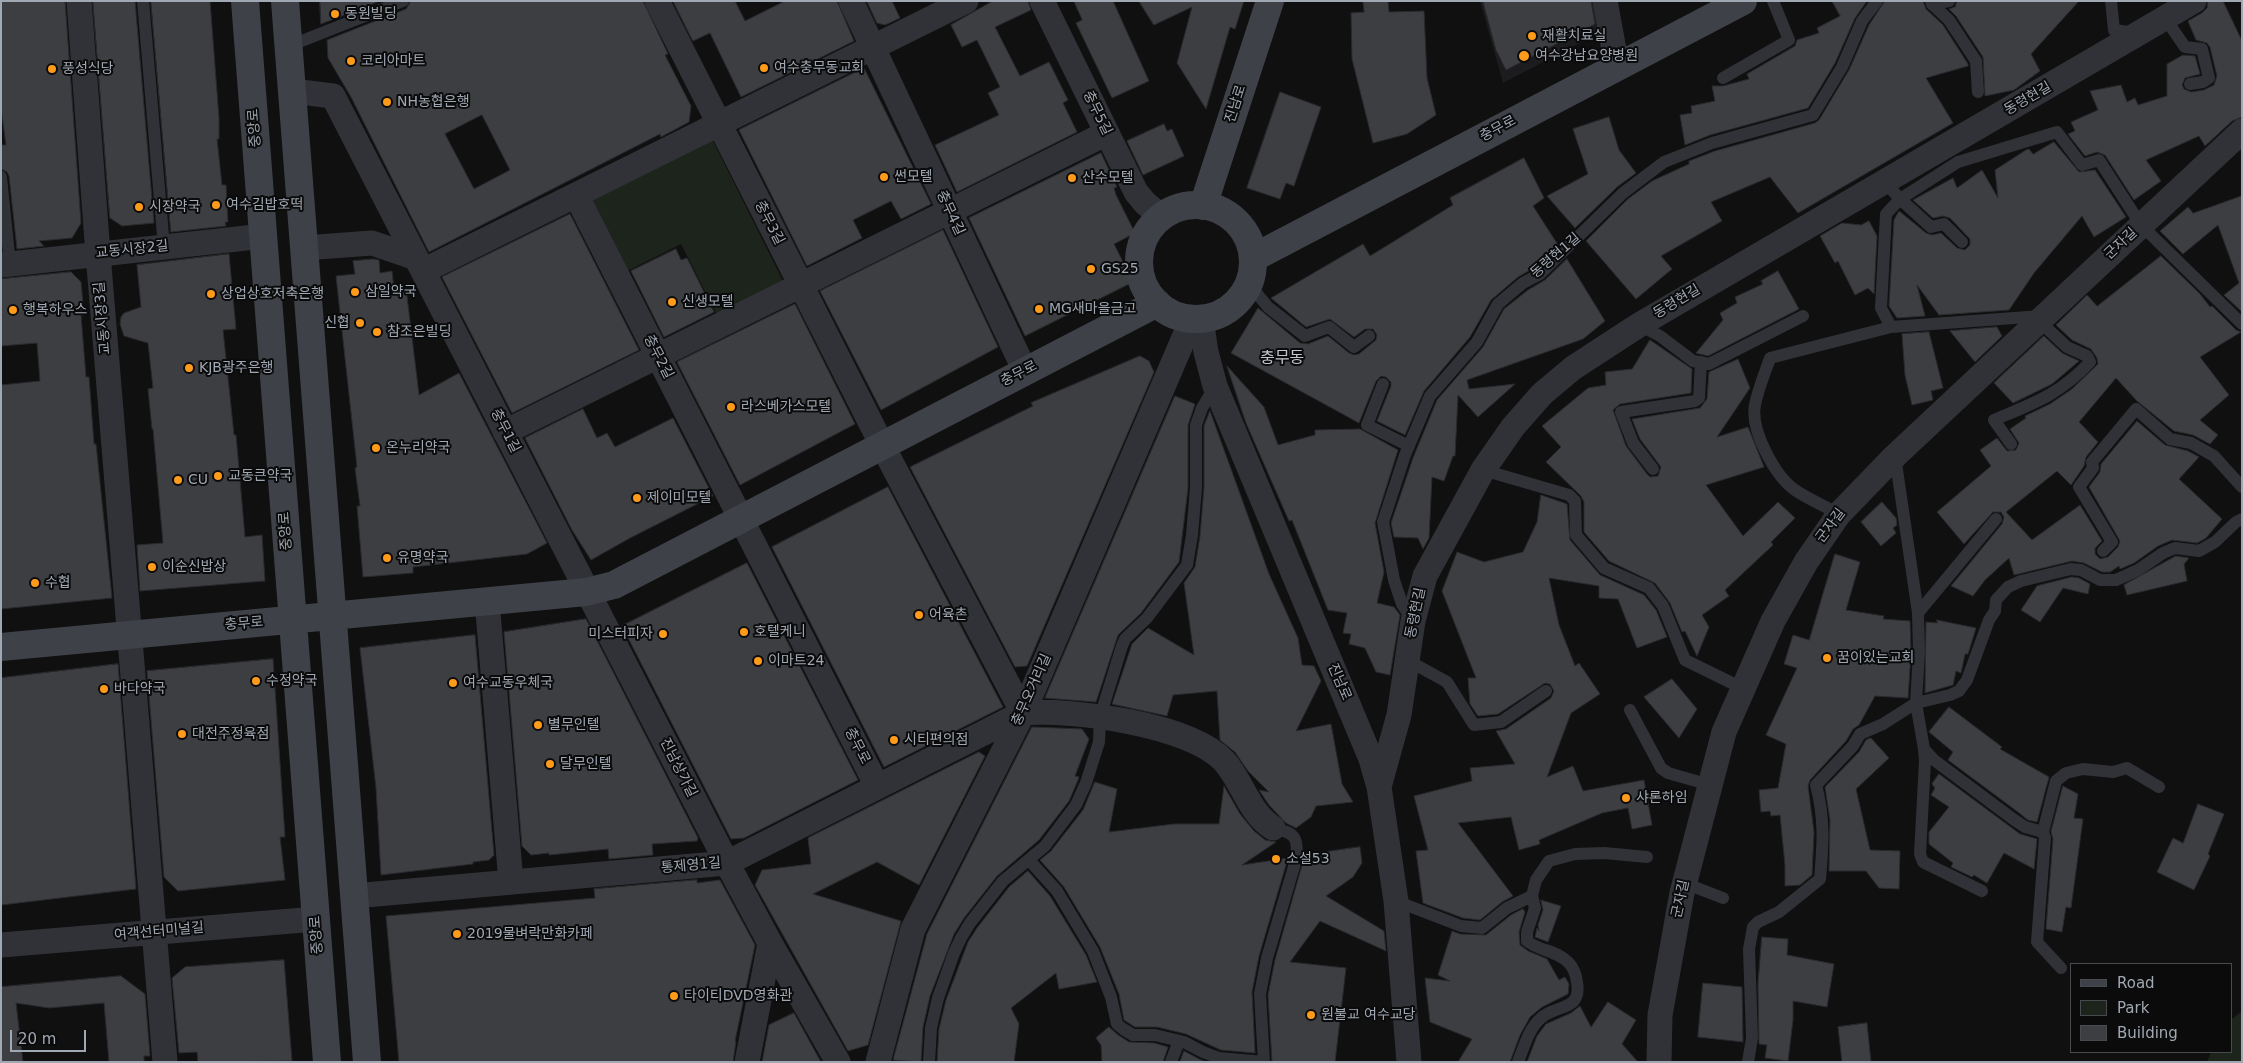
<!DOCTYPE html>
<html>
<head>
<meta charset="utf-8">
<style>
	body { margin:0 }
	#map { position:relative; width:2243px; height:1063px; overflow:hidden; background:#101011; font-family:"DejaVu Sans",sans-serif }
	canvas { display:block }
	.frame { position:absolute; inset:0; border:2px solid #a0a8b3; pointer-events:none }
	.legend { position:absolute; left:2070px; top:963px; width:162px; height:90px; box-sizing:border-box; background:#0b0b0c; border:1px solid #474a4f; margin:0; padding:6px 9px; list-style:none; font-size:15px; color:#a0a8b3 }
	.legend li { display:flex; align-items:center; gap:10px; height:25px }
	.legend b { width:25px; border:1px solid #474a4f }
	.scale { position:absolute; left:10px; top:1030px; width:76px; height:22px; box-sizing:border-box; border:2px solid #a0a8b3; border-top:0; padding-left:6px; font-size:15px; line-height:18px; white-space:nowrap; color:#a0a8b3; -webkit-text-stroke:4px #0b0b0c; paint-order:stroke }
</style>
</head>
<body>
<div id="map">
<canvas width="2243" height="1063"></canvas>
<div class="frame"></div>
<ul class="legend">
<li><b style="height:6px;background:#3e4147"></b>Road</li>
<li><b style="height:14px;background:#1c241c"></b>Park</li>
<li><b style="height:14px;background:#3c3e41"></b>Building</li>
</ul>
<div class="scale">20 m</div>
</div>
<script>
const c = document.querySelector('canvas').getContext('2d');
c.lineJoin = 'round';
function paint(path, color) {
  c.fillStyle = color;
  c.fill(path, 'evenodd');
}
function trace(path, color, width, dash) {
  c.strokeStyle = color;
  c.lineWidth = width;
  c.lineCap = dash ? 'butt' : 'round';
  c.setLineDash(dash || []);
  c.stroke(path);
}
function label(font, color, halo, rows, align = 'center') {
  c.font = font + ' "DejaVu Sans","Noto Sans KR",sans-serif';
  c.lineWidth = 4;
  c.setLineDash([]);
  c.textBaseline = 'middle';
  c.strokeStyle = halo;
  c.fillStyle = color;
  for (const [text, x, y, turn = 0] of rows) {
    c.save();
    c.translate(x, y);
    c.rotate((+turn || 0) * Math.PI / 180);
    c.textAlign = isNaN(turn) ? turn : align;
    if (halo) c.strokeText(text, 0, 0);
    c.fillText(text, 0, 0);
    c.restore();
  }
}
const built = new Path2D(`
	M1480 1H1599L1605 30 1503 83Z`);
const green = new Path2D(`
	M711 137 784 283 718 317 681 244 623 273 586 200Z
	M2242 1011V1062H2207L2211 1052H2232V1019Z`);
const building = new Path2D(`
	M1 1H65L81 223 72 238 39 241 44 246 17 249 9 176 7 172 1 169V145H6L1 108Z
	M93 1H135L154 223 122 226 110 218Z
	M151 1H210L219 118V139H217L222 185H226L228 222H225L226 226 171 232Z
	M320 1H380L321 24Z
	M411 1H643L668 54 665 55 691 106 689 122 661 137 660 134 429 252 351 97 328 58 327 40 406 9ZM482 115 510 170 474 189 445 134Z
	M673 1H735L745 21 785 1H837L854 41 741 97 710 33 693 41Z
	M867 1H892L900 18 885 25 877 23Z
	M993 1H1028L1031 10 995 27 1020 76 1049 62 1068 100 1063 103 1077 132 957 192 935 145 999 115 988 93 1000 87 977 40 962 47 951 25Z
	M1074 1H1113L1149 81 1112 98 1076 23 1082 20Z
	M1139 1H1244L1235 29 1230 27 1206 109 1177 63 1192 7 1154 25Z
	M1363 1H1388L1389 12 1424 11 1427 78 1436 115 1407 134 1373 143 1352 59 1351 13 1364 12Z
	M1483 1H1591L1595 24 1506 70 1496 50Z
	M1832 1H1867L1855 18 1835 63 1808 108 1710 135 1685 145 1680 115 1692 113 1691 106 1715 101 1712 86H1723L1749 79 1747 74 1795 46 1797 40 1819 33 1817 28 1840 16Z
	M1885 1H1923L1926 9 1943 25 1968 64V66L1926 78 1953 123 1798 213 1770 177 1711 202 1722 221 1661 256 1672 269 1636 299 1586 241 1628 199 1652 181 1689 164V161L1715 151 1815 123 1819 120 1849 70 1869 25Z
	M1957 1H2079L2031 54 2040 71 2014 90 1985 96 1983 57 1956 16 1949 9 1955 7Z
	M2208 1H2223L2242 41V117L2232 121 2205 146 2199 136 2146 160 2161 181 2134 200 2105 155 2097 152 2085 156 2068 134 2075 131 2071 122 2098 110 2090 91 2121 85 2127 102 2135 98 2138 105 2167 96V64L2183 55 2195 56 2200 74 2185 78 2182 85 2184 89 2191 92 2204 90 2214 85 2217 76 2210 47 2207 43 2196 40 2188 21 2202 13 2207 8Z
	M864 68 931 204 901 219 891 201 853 220 862 238 807 266 739 130Z
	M1280 92 1321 107 1294 186 1286 183 1280 199 1247 188Z
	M1609 117 1619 150 1636 173 1617 187 1575 228 1547 196 1588 174 1573 129Z
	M1164 124 1167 131 1172 129 1184 156 1143 175 1127 141Z
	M2054 142 2079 172 2095 170 2126 217 2094 237 2082 216 2034 273 2009 310 1939 315 1917 285 1925 316 1897 318 1889 306 1894 220 1899 211 1926 233 1932 235 1941 233 1957 248 1965 250 1970 245V239L1950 218 1943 216 1933 218 1913 200 1953 178 1957 188 1982 170 1998 198 1995 170 2026 150 2029 149 2033 154Z
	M1101 153 1117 187 1114 188 1116 195 1135 233 1114 244 1133 282 1025 336 969 218Z
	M1524 158 1544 198 1533 206 1558 245 1535 267 1518 277 1491 300 1470 337 1424 391 1405 435 1377 421 1391 386V382L1386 377 1381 376 1376 381 1359 423 1231 353 1258 308 1300 343 1308 344 1328 336 1349 353 1354 355 1359 354 1376 340 1377 335 1373 329H1365L1354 337 1330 319 1306 327 1271 298 1363 244 1370 256 1453 205 1450 198Z
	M2242 196V312L2224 295 2239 283 2218 225 2183 254 2160 231 2188 207 2193 213Z
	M570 214 639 350 512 413 442 277Z
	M1869 221 1877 236 1874 294 1868 288 1855 295 1838 261 1835 263 1820 236 1842 223 1861 225Z
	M943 230 998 347 881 410 820 291Z
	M676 249 681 260 687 258 714 312 664 337 631 271Z
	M229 254 236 329 223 330 234 435H236L245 537 262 535 265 581 140 591 137 545 163 543 153 429H152L148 389 153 388 148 343 124 336 120 324 121 317 124 313 141 307 137 265Z
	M2161 256 2200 294 2210 307 2212 306 2236 330 2241 332 2200 357 2229 395 2200 420 2218 435 2210 444 2193 435 2174 431 2137 401 2116 378 2079 422 2098 442 2086 457 2084 466 2071 485 2057 471 2006 512 2032 540 2080 505 2102 541 2095 548V554L2100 559 2108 557 2118 547 2120 541 2089 487 2100 472 2101 464 2137 421 2165 445 2188 451 2199 457 2179 479 2222 519 2206 538 2197 543 2172 540 2158 546 2134 563 2120 569 2119 566 2110 572H2102L2084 563 2072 561 2014 575 2009 558 1985 580 1973 596 1951 586 2002 524 2004 517 2001 512H1993L1964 544 1937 512 1991 466 1980 450 1997 438 2007 451 2016 450 2019 443 2010 429 2026 418 2025 416 2050 404 2072 389 2098 364 2097 358 2091 349 2072 340 2056 325 2087 295 2097 306Z
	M373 259 379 260 380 273 392 271 394 289 406 288 419 395 459 373 547 543 527 554 413 567V573L363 577 357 506H360L355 468 357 467 336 276 355 274 353 261Z
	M1567 259 1605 321 1583 339 1467 380 1469 389 1515 384 1478 417 1458 395 1455 456H1453L1444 481 1432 477 1429 538 1423 549 1418 538 1394 537 1391 523 1413 458 1437 400 1483 347 1504 309 1528 290 1545 280Z
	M1778 271 1799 309 1708 356 1696 353 1723 320 1720 313 1737 303 1735 297 1763 284 1761 281Z
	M71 272 81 282 84 315H81L86 377H89L94 444H96L112 598 1 609V385L40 381 37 343 1 346V279Z
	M795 304 855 424 740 485 677 362Z
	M1997 327 2002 336 1975 362 1950 331Z
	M1929 332 1943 388 1931 391 1933 400 1912 405 1905 375 1902 334Z
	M2044 336 2062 353 2079 361 2052 384 2013 403 1994 383Z
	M1650 340 1692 369 1691 393 1620 404 1613 410 1626 446 1647 474 1650 477 1658 476 1661 467 1640 439 1632 419 1700 408 1707 399 1709 372 1738 359 1750 388 1717 437 1748 427 1764 467 1706 485 1743 536 1778 502 1795 518 1771 542 1773 545 1725 590 1729 596 1702 615 1709 627 1697 656 1685 631 1682 632 1670 603 1655 583 1609 561 1584 532V502L1581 496 1546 462 1561 447 1542 426 1588 388 1606 385 1605 372 1632 369Z
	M1140 356 1149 361 1154 372 1027 666 1015 667 910 467 1033 406 1031 403Z
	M1227 366 1264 407 1278 445 1315 435V430L1360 429 1398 450 1375 523 1384 572 1377 603 1394 607 1400 615 1390 675 1376 672 1365 648 1349 644 1351 634 1343 633 1347 613 1328 610 1292 520 1289 521 1246 423Z
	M1175 396 1195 404 1188 425V488L1179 562 1141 613 1118 635 1096 702 1045 698Z
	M583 409 597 438 607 433 615 447 673 418 713 496 630 538 591 560 572 530 525 438Z
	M1210 411 1269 574 1298 638 1302 665 1314 666 1321 681 1296 731 1331 724 1342 784 1353 802 1316 806 1311 817 1296 828 1286 823 1269 805 1259 790 1269 792 1248 771 1235 752 1220 740 1217 691 1173 695 1167 716 1112 704 1132 644 1148 628 1194 655 1184 583 1195 567 1200 536 1204 488V426Z
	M888 487 1003 707 884 767 772 547Z
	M1541 495 1567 504 1570 540 1600 575 1644 595 1656 610 1667 637 1637 648 1618 599 1599 598V586L1549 578 1559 625 1575 666 1579 663 1600 694 1571 713 1547 777 1573 766 1583 791 1644 780 1652 825 1632 829 1628 808 1602 813 1539 840 1540 844 1519 850 1511 817 1458 823 1513 896 1502 902 1480 920 1463 918 1423 903 1416 851 1428 850 1414 796 1472 781 1470 768 1515 764 1496 731 1506 729 1551 698 1554 691 1550 684 1545 683 1498 714 1478 716 1470 704 1468 678H1476L1442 591 1457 552 1484 562 1523 552 1537 522Z
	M1882 502 1896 518 1897 525 1893 528 1896 533 1881 546 1861 522Z
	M1835 554 1860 562 1846 610 1884 616 1883 619 1910 621 1911 653 1908 698 1875 696 1859 725 1853 729 1846 741 1810 780 1808 786 1814 832 1812 875 1800 885 1785 886V865L1780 815 1771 816 1770 811 1761 812 1759 790 1778 788 1786 744 1766 735 1797 668 1784 664 1793 635 1809 640Z
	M2176 556 2189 558 2184 564 2187 581 2127 595 2124 585Z
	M747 563 858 780 744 838 731 839 622 626Z
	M2072 577 2079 578 2090 584 2088 594 2063 588 2040 622 2021 610 2037 586Z
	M586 619 698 838 697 841 652 844 653 855 609 859 608 849 549 855V853L531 855 522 846 504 632Z
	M1937 620 1976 628 1968 654H1965L1961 673 1956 671 1953 685 1925 693 1926 622 1937 623Z
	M475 635 494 855 489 860 473 862V864L381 875 376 788 360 648Z
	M273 659 285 837H280L285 880 178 891 164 877 147 671Z
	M118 664 136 889 1 905V678Z
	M1672 679 1697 709 1679 738 1644 697Z
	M1949 707 2002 747 2000 749 2049 777 2037 822 2028 820 2018 812 1948 760 1953 752 1929 732Z
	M1032 727 1082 729 1089 739 1075 776 1079 777 1078 780 1069 801 1039 840 997 876 964 918 954 934 930 996 923 1027 921 1062 893 1060 927 934Z
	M1871 738 1889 758 1856 789 1870 850 1900 851 1899 889 1879 888 1866 871H1829L1830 820 1825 787 1859 752 1866 740Z
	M979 752 985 756 919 885 877 862 813 894 901 921 868 1045 848 1051 755 885 762 870 811 864 808 838Z
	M1939 774 2020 834 2037 839 2034 869 2004 853 1987 883 1974 875 1972 877 1951 867 1953 863 1929 844V832L1949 807 1931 795 1935 788 1932 784Z
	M1095 782 1117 789 1109 832 1174 824H1219L1224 786 1240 814 1254 831 1265 840 1276 842 1242 865 1288 858 1259 956 1252 992 1255 1053 1221 1050 1186 1034 1157 1027H1135L1124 1020 1119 994 1100 947 1064 887 1040 860 1051 851 1083 810Z
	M2063 786 2078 794 2074 818 2083 819 2071 908 2066 907 2062 932 2046 929 2053 839 2051 832Z
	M2198 804 2224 814 2208 854 2210 856 2194 890 2157 872 2173 838 2183 843Z
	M1360 847 1362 863 1353 877 1326 896 1384 931 1386 951 1320 921 1290 962 1346 968 1335 1062H1272L1268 995 1275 960 1305 855Z
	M1028 871 1050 896 1086 955 1097 982 1059 989 1056 973 1011 1008 1019 1024 1014 1062H937L939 1029 946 1000 968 942 977 928 1009 887Z
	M697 880V883L720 880 755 945 735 1041H736L733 1062H399L386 916 595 898 594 889Z
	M1541 900 1561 906 1548 942 1535 937 1537 928 1539 931 1538 925 1543 910Z
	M1523 909 1525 912 1519 932 1520 945 1528 951 1547 959 1559 980 1565 977 1569 984 1568 994 1542 1007 1530 1017 1520 1035 1510 1062H1458L1472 1039 1430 1022 1425 978 1450 981 1438 975 1452 931 1460 934 1486 935 1511 915Z
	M1762 937 1788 939 1787 955 1834 964 1827 1007 1793 1001V1020L1788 1061 1765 1058 1767 1045 1759 1044 1758 984Z
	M284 960 292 1061 198 1062 197 1052 179 1053 172 978 185 967Z
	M121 976 145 994 150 1056H144V1062H109L104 1003 49 1008 16 1003 23 1062H1V987Z
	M1703 983 1742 987 1743 1042 1698 1037Z
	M1608 1002 1636 1020 1622 1044 1638 1062H1527L1537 1036 1546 1024 1571 1013 1580 1006 1591 1027Z
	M794 1013 821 1062H762L769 1025Z
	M1867 1023 1871 1062H1842L1838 1027Z
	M1109 1027 1118 1035 1129 1042 1154 1043 1168 1047 1163 1062H1102L1101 1045 1096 1038Z
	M1184 1051 1199 1059 1206 1062H1180Z`);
const lane = new Path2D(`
	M143 1 164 247
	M1931 1 1932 4 1949 1
	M2111 1 2114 30 2135 33
	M1932 4 1949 20 1976 61 1978 92
	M2165 18 2185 47 2202 49 2209 78 2203 82 2190 84
	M289 46 403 1
	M1723 78 1789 40 1773 1
	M1 177 10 264
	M1885 182 1900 199 1958 162 2057 132 2082 165 2099 160 2141 225 2242 324
	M1962 242 1944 224 1931 227 1900 199 1886 214 1881 308 1891 327 2041 316
	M1249 284 1268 307 1305 336 1329 327 1354 347 1369 336
	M1639 325 1660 336 1693 361 1709 364 1803 316
	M1383 384 1367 425 1409 446
	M2011 444 1994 420C2034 403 2059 395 2090 362L2087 356 2067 347 2039 321
	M1895 456 1918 613 1919 653 1916 703 1924 749 1934 760 2013 819 2025 827 2043 832 2045 838 2037 942 2061 968
	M1653 469 1633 443 1621 412 1695 401 1699 398 1701 362
	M1483 470 1569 495 1575 501 1576 535 1604 568 1649 588 1663 606 1685 660 1742 688
	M1839 514C1825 506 1808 499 1795 490 1775 476 1750 430 1755 405 1758 389 1765 373 1770 358L1891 327
	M2103 551 2112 542 2079 487 2093 468 2092 462 2136 409 2170 439 2191 443 2214 456 2242 487
	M1918 613 1996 519
	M1413 621 1402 604 1394 580 1383 522 1405 455 1430 396 1477 342 1498 304 1523 283 1540 274 1623 193 1664 162 1712 143 1813 115 1842 67 1862 21 1877 1
	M1407 660 1447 682 1474 725 1501 722 1546 691
	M1630 710 1661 768 1668 773 1710 785
	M1924 749 1925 761 1920 854 1923 862 1982 891
	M2043 832 2056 781 2066 773 2083 769 2113 772 2127 768 2159 787
	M1029 860 1057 891 1093 951 1111 997 1117 1024 1123 1029 1133 1035H1155L1184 1042 1203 1052 1219 1058 1264 1062
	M1684 883 1723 898
	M1396 901 1461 926 1482 928 1507 908 1532 896 1536 880 1549 861 1575 854 1604 853 1647 857
	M929 1062 931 1028 938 998 954 953 961 938 970 923 1003 881 1045 846 1076 805 1086 783 1099 742 1100 717 1122 646 1125 639 1147 618 1187 565 1192 535 1196 488V425L1202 408 1215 386
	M1171 1062 1179 1041
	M1264 1062 1260 994 1267 958 1296 860C1299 837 1295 833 1273 828
	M1518 1062C1524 1047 1529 1028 1541 1018 1556 1004 1582 1012 1577 982 1576 974 1574 968 1568 962 1556 950 1539 951 1527 941V932L1535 908 1532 896
	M1748 1062 1752 1038 1749 949 1753 927 1758 922 1779 912 1820 879C1823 845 1825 819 1816 785L1853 746 1860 734 1883 724 1916 703 1950 695 1959 691 1967 680 1989 620 1995 611 1996 600 2008 587 2021 581 2071 569 2081 570 2100 580H2116L2138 570 2163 553 2175 548 2199 551 2215 542 2236 522 2242 519`);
const street = new Path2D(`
	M79 1 98 254 165 1062
	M657 1 882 445 1023 713
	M851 1 1025 371
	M1042 1 1136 192 1145 203 1162 217
	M1605 1 1617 66
	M292 91 333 96 727 863 770 943 838 1062
	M576 195 877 786
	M304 248 372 243 416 258
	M1 265 264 236
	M423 271 966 1
	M1201 319 1206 352 1215 386 1371 759 1379 787 1396 901 1409 1062
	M505 432 1107 133
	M487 601 511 882
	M1379 787 1399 715 1413 621 1425 576 1483 470 1513 427 1542 394 1573 368 1639 325 2194 1
	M354 896 727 863 1023 713C1073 709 1189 724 1224 761 1243 782 1248 812 1273 828
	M1 945 316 919
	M747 1062 770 943
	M878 1062 913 929 1023 713 1192 319
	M1659 1062 1660 1015 1682 893 1724 732 1773 621 1806 562 1839 514 1895 456 2242 131`);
const secondary = new Path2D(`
	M245 1 327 1062
	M285 1 367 1062
	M1139 262a57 57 0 1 1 114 0a57 57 0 1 1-114 0Z
	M1203 206 1270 1
	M1253 258 1743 1
	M1 647 586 592 614 585 1157 303`);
const markers = [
	[335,14,5,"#ff9b1a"],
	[1532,36,5,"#ff9b1a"],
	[1524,56,6,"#ff9b1a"],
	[351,61,5,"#ff9b1a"],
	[764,68,5,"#ff9b1a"],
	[52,69,5,"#ff9b1a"],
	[387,102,5,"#ff9b1a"],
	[884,177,5,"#ff9b1a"],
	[1072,178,5,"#ff9b1a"],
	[216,205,5,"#ff9b1a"],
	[139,207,5,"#ff9b1a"],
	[1091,269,5,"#ff9b1a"],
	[355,292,5,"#ff9b1a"],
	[211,294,5,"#ff9b1a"],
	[672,302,5,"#ff9b1a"],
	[1039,309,5,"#ff9b1a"],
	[13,310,5,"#ff9b1a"],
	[360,323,5,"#ff9b1a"],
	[377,332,5,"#ff9b1a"],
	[189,368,5,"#ff9b1a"],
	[731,407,5,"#ff9b1a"],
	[376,448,5,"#ff9b1a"],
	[218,476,5,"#ff9b1a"],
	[178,480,5,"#ff9b1a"],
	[637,498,5,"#ff9b1a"],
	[387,558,5,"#ff9b1a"],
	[152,567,5,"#ff9b1a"],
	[35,583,5,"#ff9b1a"],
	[919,615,5,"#ff9b1a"],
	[744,632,5,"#ff9b1a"],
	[663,634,5,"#ff9b1a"],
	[1827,658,5,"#ff9b1a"],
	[758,661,5,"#ff9b1a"],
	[256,681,5,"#ff9b1a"],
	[453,683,5,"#ff9b1a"],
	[104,689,5,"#ff9b1a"],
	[538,725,5,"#ff9b1a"],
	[182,734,5,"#ff9b1a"],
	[894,740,5,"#ff9b1a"],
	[550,764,5,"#ff9b1a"],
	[1626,798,5,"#ff9b1a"],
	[1276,859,5,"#ff9b1a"],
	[457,934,5,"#ff9b1a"],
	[674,996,5,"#ff9b1a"],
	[1311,1015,5,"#ff9b1a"]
];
const poiNames = [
	["동원빌딩",345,14],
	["재활치료실",1542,36],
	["여수강남요양병원",1535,56],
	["코리아마트",361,61],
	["여수충무동교회",774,68],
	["풍성식당",62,69],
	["NH농협은행",397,102],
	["썬모텔",894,177],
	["산수모텔",1082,178],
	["여수김밥호떡",226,205],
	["시장약국",149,207],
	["GS25",1101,269],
	["삼일약국",365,292],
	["상업상호저축은행",221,294],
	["신생모텔",682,302],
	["MG새마을금고",1049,309],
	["행복하우스",23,310],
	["신협",350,323,"right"],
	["참조은빌딩",387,332],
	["KJB광주은행",199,368],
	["라스베가스모텔",741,407],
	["온누리약국",386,448],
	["교동큰약국",228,476],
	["CU",188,480],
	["제이미모텔",647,498],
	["유명약국",397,558],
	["이순신밥상",162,567],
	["수협",45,583],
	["어육촌",929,615],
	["호텔케니",754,632],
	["미스터피자",653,634,"right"],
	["꿈이있는교회",1837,658],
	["이마트24",768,661],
	["수정약국",266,681],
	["여수교동우체국",463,683],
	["바다약국",114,689],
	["별무인텔",548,725],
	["대전주정육점",192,734],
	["시티편의점",904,740],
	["달무인텔",560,764],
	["샤론하임",1636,798],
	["소설53",1286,859],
	["2019물벼락만화카페",467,934],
	["타이티DVD영화관",684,996],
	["원불교 여수교당",1321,1015]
];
const streetNames = [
	["동령현길",2028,99,-30],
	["진남로",1236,104,-72],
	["충무5길",1097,113,64],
	["중앙로",255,128,-94],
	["충무로",1498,129,-28],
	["충무4길",950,213,65],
	["충무3길",769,223,63],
	["군자길",2121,244,-43],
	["교동시장2길",132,250,-6],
	["동령현1길",1556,256,-41],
	["동령현길",1677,302,-31],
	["교동시장3길",103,318,-95],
	["충무2길",658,357,63],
	["충무로",1019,374,-27],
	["충무1길",505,431,63],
	["군자길",1831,526,-53],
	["중앙로",286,531,-94],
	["동령현길",1416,613,-78],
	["충무로",244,624,-5],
	["진남로",1339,682,67],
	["충무오거리길",1032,690,-66],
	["충무로",857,746,63],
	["진남상가길",678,768,63],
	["통제영1길",691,866,-5],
	["군자길",1681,899,-78],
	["여객선터미널길",159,932,-5],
	["중앙로",317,935,-94]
];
const quarterNames = [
	["충무동",1282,359]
];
paint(built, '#1c1c1e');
paint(green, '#1c241c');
paint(building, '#3c3e41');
trace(building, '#2a2a2e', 1);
trace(lane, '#303237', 12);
trace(street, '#303237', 25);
trace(secondary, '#3e4147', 28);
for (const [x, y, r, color] of markers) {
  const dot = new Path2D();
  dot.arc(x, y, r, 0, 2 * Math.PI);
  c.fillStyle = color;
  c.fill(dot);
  trace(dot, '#0b0b0c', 2);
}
label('14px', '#a0a8b3', '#0b0b0c', poiNames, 'left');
label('14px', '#a0a8b3', '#0b0b0c', streetNames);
label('16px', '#c1c6cf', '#0b0b0c', quarterNames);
</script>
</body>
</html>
